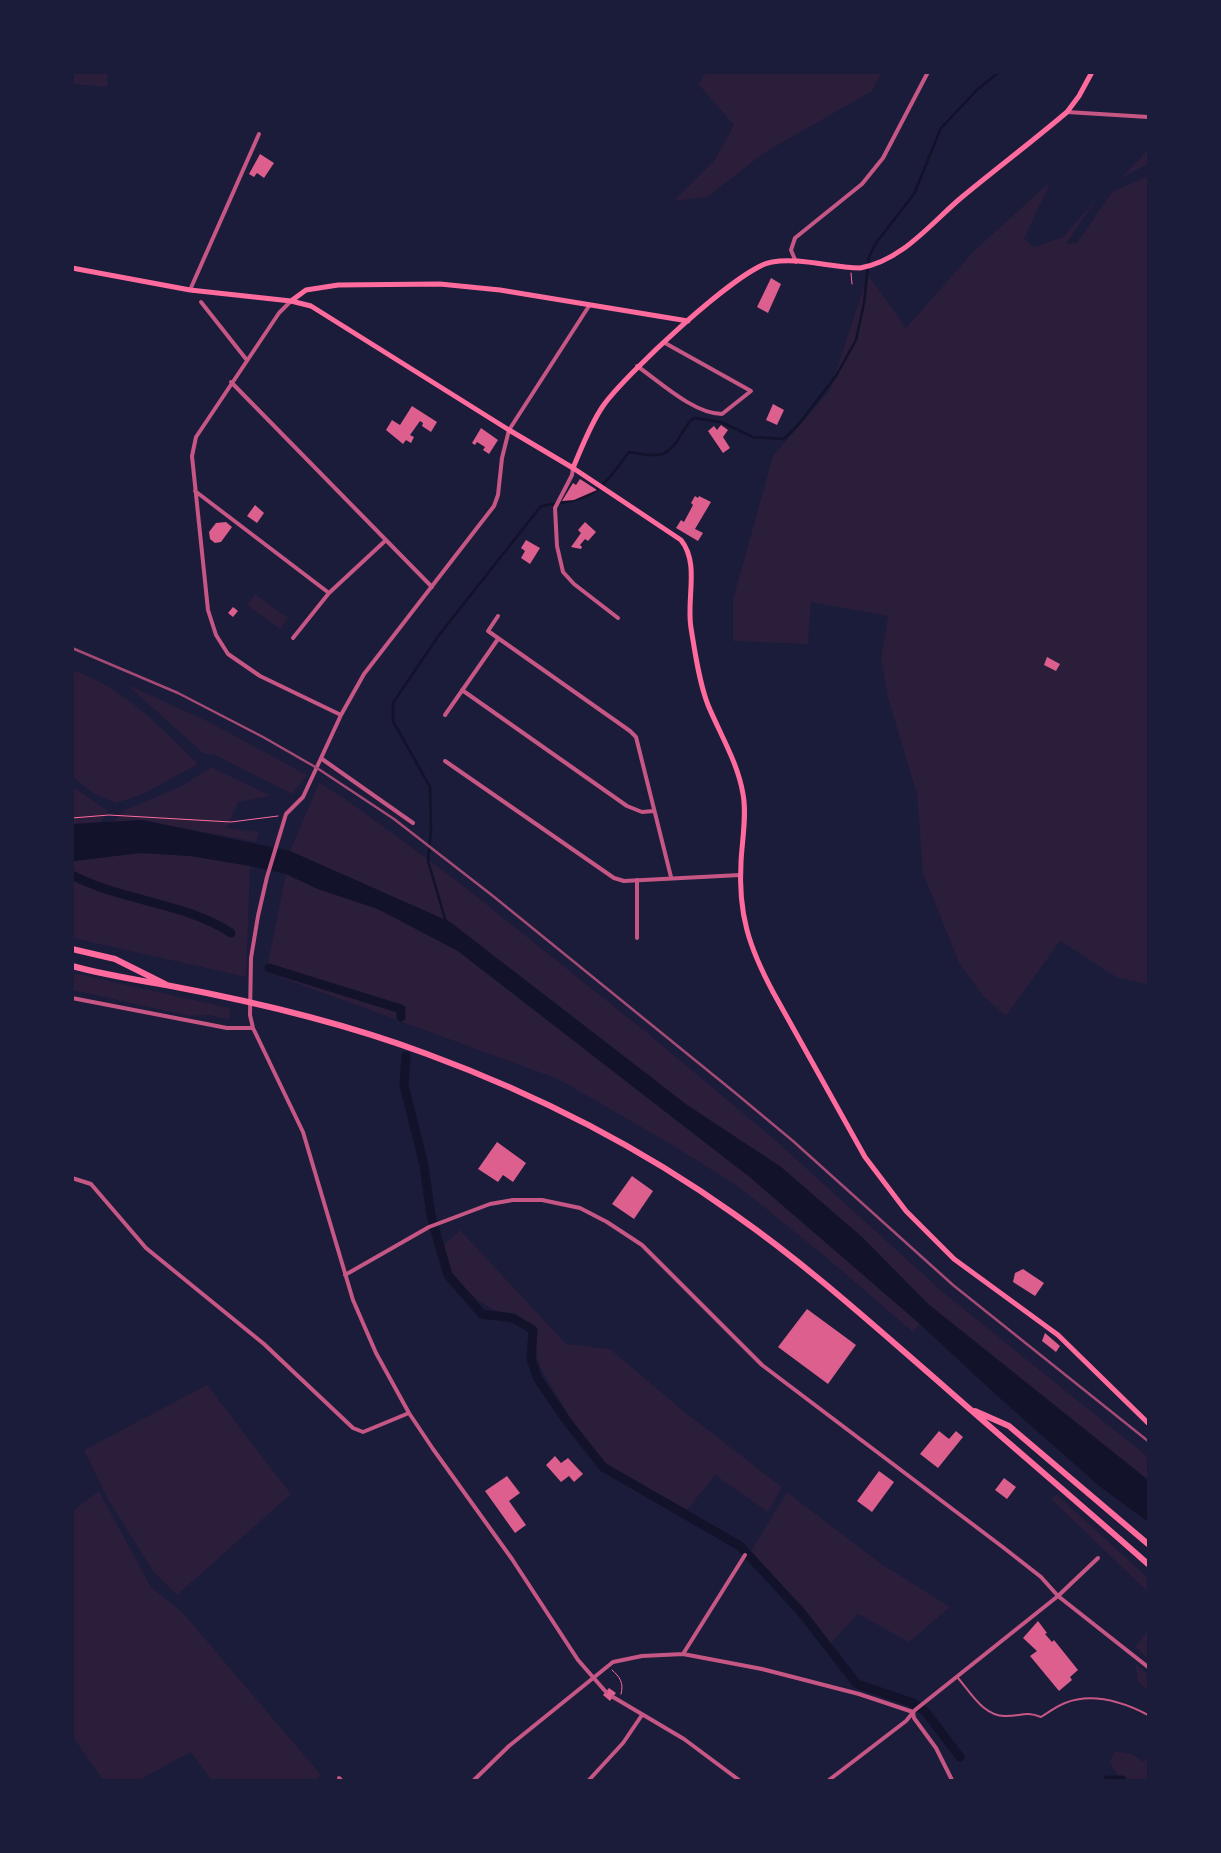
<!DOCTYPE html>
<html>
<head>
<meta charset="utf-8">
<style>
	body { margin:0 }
	#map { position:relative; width:1221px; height:1853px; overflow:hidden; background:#1b1b3a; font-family:"Space Grotesk",sans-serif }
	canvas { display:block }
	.frame { position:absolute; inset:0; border:74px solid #1b1b3a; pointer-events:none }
</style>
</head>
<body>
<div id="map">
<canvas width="1221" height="1853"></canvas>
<div class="frame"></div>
</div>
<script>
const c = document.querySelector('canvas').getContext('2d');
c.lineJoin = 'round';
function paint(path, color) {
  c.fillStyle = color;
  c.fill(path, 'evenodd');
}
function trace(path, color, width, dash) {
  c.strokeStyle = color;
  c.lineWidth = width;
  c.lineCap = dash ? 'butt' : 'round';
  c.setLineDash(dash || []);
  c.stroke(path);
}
const green = new Path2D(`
	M72 73H107L108 87 73 84Z
	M706 73V72L881 73 872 91 764 153 707 197 674 201 714 161 734 125 698 84Z
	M1148 150V164L1121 178Z
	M1148 176V984L1118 978 1060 941 1006 1016 983 996 959 963 923 873 917 794 888 698 881 657 888 616 811 602 808 644 733 641V599L773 456 830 390 868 275 906 328 973 252 1051 181 1024 239 1034 247 1063 237 1097 198 1066 244 1077 243 1112 192Z
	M255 594 288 618 280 629 247 605Z
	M72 670C124 687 160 727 198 764L141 795 116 803 93 793 73 777Z
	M126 684 209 722 307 775 292 794 215 755 203 753Z
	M211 767 271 796 238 802 227 828 259 832 256 842 142 820 113 822 123 811 180 787Z
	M319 783 344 798 457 881 646 1032 775 1140 945 1294 1148 1457V1480L928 1304 863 1238 781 1167 687 1105 450 922 290 851Z
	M73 787 108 811 101 822 73 824Z
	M140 853 191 856 250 866 246 977 73 938 72 861Z
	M286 874 318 889 378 909 458 951 751 1178 920 1324 913 1332 827 1258 739 1187 664 1140 558 1079 266 972Z
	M73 973 230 1008 229 1020 209 1015 189 1016 73 990Z
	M460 1230 566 1344 610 1349 687 1414 782 1487 768 1512 715 1475 687 1510 611 1468 583 1439 541 1369 537 1357 536 1327 515 1316 492 1309 478 1300 455 1280 442 1247Z
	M207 1385 291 1494 177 1595 153 1571 109 1501 84 1450Z
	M99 1491 151 1587 183 1613 321 1775 315 1780H211L191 1752 139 1780H103L73 1737V1511Z
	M787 1492 880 1563 950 1607 909 1642 858 1614 830 1644 818 1627 751 1551Z
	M1056 1494 1148 1578V1592L1052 1500Z
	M1148 1630V1659L1135 1647Z
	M1135 1663 1148 1675V1691L1138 1681Z
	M1115 1751 1132 1754 1143 1762 1148 1756V1780C1127 1781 1120 1783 1110 1762Z`);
const water = new Path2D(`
	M142 820 290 851 450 922 687 1105 781 1167 863 1238 928 1304 1148 1480V1522L1098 1485 993 1392 920 1324 751 1178 458 951 378 909 318 889 286 874 250 866 191 856 140 853 73 861V824Z`);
const stream = new Path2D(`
	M446 922 428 861 431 829 430 787 393 721V703L439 635 541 506C594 499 598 494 629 452 657 456 667 461 682 433 686 427 688 422 694 418L721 422 753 437 784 439 798 425 836 376 856 340 864 303 869 257 876 243 914 194 941 128 978 89 999 72`);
const canal = new Path2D(`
	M72 875C121 901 187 903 231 933
	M269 968 401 1009V1017
	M406 1056 404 1085 424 1165 431 1216 448 1275 482 1314 513 1318 533 1330 531 1359 538 1379 566 1420 603 1467 740 1546 801 1612 857 1684 913 1703 925 1711 960 1757
	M1108 1780H1122`);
const building = new Path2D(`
	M260 154 274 163 264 178 257 173 254 177 249 174Z
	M771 278 781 284 768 313 757 307Z
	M773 404 784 410 777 425 766 420Z
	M412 406 437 422 431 432 422 426 423 423 420 421 410 435 414 437 411 443 406 440 403 444 386 430 392 420 400 425Z
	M721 425 728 430 723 437 730 448 723 453 708 431 714 426 717 430Z
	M481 428 498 440 489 454 483 450 485 447 477 442 475 445 472 443Z
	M580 479 597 490 574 500 562 501 573 483 576 485Z
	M695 496 698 498 699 496 711 502 695 529 703 533 698 541 676 528 681 520 684 522 693 505 691 503Z
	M255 505 264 513 257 523 247 516Z
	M226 522 232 527 221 542 215 543 210 539 209 532 216 523Z
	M585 522 596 532 588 541 585 539 580 545 582 547 581 549 571 547 581 533 578 530Z
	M526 540 540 548 530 564 521 558 525 551 521 548Z
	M233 607 238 611 233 617 228 613Z
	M1047 657 1060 664 1056 671 1044 665Z
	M497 1142 526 1163 513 1182 503 1175 498 1182 478 1169Z
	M632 1176 653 1191 634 1219 612 1204Z
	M1023 1269 1044 1283 1035 1296 1013 1282 1015 1273Z
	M807 1309 856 1345 828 1384 778 1347Z
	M1045 1333 1060 1346 1056 1352 1042 1341Z
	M939 1431 949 1439 956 1431 963 1437 938 1468 920 1454Z
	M555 1456 561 1463 568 1458 583 1474 574 1482 569 1476 561 1482 546 1465Z
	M879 1471 894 1482 872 1512 857 1501Z
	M507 1476 520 1493 509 1501 526 1525 515 1533 485 1491Z
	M1004 1478 1016 1487 1007 1499 995 1490Z
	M1038 1621 1047 1633 1045 1634 1052 1642 1054 1640 1078 1670 1070 1677 1072 1680 1059 1691 1030 1656 1037 1651 1023 1638Z
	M609 1688 616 1693 610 1701 603 1695Z`);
const path = new Path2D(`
	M851 273 852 284
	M72 818 109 815 231 822 278 816
	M612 1670C620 1677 624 1683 621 1694`);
const service = new Path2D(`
	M958 1678C971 1693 984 1717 1006 1716 1021 1716 1026 1711 1041 1717 1049 1712 1057 1706 1065 1703 1093 1692 1123 1702 1148 1715`);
const minor = new Path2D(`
	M1067 112 1148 117
	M796 262 791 250 795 238 862 184 883 158 928 72
	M190 290 259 134
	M291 301 279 313 196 437 192 456 208 610 216 635 228 654 260 676 341 715
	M201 302 246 359
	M589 306 509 430 502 458 498 495 494 506 364 674 341 715 303 797 286 814 267 877 258 916 251 958 250 1015 253 1028 303 1132 353 1300 376 1353 409 1413 433 1449 512 1559 578 1660 606 1692
	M637 366C660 382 694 414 722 414L751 391 665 343
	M231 382 432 587
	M573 468 572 475 555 508 557 546 563 572 574 584 618 618
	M195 491 329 593
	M498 616 488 631 630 731 636 737 671 877
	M293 638 329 593 385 541
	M462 690 627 806 642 812 654 811
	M445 715 498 639
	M322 759 413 823
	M445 761 614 878 624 881 740 875
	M637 880V938
	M72 998 227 1028H253
	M72 1178 91 1184 146 1248 264 1344 353 1428 363 1432 409 1413
	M345 1275 429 1227 490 1204 513 1200H542L580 1208 607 1222 642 1245 762 1365 1004 1548 1041 1577 1058 1596 1148 1667
	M683 1654 745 1555
	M613 1697 684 1739 739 1780
	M913 1712 914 1718 936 1748 952 1780
	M339 1778 341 1780
	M474 1780 509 1746 613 1662 642 1656 683 1654 762 1669 859 1694 913 1712
	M589 1780 623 1743 642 1715
	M829 1780 906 1721 915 1710 1058 1596 1098 1558`);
const secondary = new Path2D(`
	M72 268 190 290 291 301 311 306 509 430 573 468 681 540C700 564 686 599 691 628 695 652 699 682 708 705 720 734 738 763 743 794 747 815 742 841 741 862 738 914 749 947 773 992L865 1157 906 1211 954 1259 1058 1335 1148 1423
	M291 301 306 290 338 285 440 284 500 290 688 321
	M573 468C582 447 590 425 603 406 624 376 739 267 772 262 800 257 831 268 860 268 902 261 931 223 962 197 997 168 1033 141 1067 112L1079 96 1092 72`);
const trunk = new Path2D(`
	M72 949 115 959 165 984
	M72 966C105 975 138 980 171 986 256 1002 347 1024 427 1054 536 1094 640 1147 734 1214 807 1265 872 1324 939 1382 1008 1443 1079 1503 1148 1564
	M975 1411 1009 1426 1148 1544`);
const rail = new Path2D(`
	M72 648 178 693 263 737 317 768 394 819 493 896 733 1091 793 1141 953 1285 1148 1441`);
paint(green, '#2a1e3b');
paint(water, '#12122b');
trace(stream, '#12122b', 2.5);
trace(canal, '#12122b', 9);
paint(building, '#dd5f8e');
trace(path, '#ff6b9d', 1);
trace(service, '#c65784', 2);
trace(minor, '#c65784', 4);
trace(secondary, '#ff6b9d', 5);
trace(trunk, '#ff6b9d', 6);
trace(rail, '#a44b75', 2.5);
</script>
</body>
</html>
